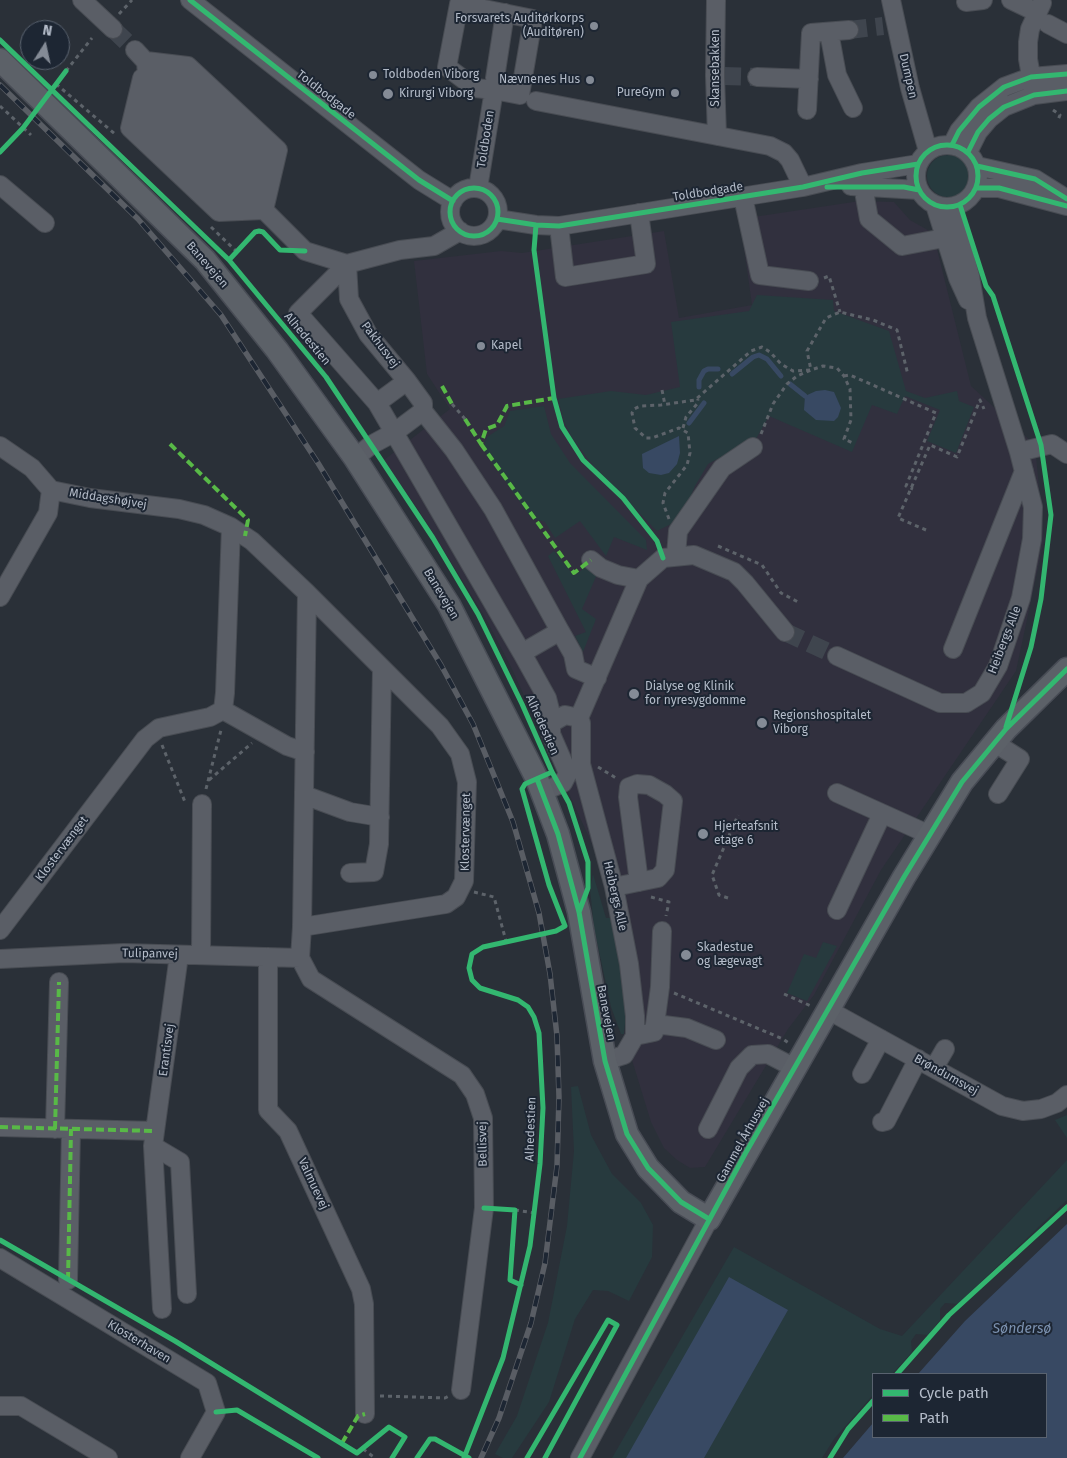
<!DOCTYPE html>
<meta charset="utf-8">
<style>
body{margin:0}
#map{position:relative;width:1067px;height:1458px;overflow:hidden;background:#2a3038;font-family:"Fira Sans",sans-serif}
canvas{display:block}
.legend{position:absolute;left:872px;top:1373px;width:175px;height:65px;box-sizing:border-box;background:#1d2633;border:1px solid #59626f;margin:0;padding:6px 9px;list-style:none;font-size:15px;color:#b4bcc9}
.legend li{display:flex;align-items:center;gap:10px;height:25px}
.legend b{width:25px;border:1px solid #59626f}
.north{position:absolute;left:20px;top:20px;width:50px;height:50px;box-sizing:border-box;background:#1d2633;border:1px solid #59626f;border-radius:50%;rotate:10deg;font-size:14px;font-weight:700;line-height:20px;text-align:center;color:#b4bcc9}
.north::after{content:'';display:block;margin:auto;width:18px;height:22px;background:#848b96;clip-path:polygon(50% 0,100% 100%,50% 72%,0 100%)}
</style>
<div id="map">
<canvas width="1067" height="1458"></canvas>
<ul class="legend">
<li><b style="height:6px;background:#33b770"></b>Cycle path</li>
<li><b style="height:6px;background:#58b947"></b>Path</li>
</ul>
<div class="north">N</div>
</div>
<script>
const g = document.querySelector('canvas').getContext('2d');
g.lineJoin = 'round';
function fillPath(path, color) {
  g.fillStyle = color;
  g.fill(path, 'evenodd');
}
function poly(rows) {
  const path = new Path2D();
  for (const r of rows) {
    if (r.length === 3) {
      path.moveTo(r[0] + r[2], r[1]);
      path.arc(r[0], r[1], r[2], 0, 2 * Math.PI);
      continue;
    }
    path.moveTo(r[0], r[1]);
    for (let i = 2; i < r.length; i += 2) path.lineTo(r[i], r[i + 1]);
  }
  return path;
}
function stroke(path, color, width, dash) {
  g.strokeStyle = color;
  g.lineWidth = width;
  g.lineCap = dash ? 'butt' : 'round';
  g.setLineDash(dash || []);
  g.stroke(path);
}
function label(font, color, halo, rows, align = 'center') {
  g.font = font + ' "Fira Sans",sans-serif';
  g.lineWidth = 4;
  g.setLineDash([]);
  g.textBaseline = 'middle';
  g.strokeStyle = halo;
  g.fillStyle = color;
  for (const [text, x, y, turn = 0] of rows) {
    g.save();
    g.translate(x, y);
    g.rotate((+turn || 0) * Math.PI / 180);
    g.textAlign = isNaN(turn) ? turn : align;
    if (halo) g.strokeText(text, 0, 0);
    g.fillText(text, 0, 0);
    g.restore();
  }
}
const medical = poly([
 [860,201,894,202,910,220,933,233,971,386,1035,445,1044,540,1016,671,881,870,814,995,788,1029,705,1167,690,1168,677,1160,664,1148,651,1122,624,1034,628,992,622,950,598,857,511,667,485,617,421,514,384,460,450,409,427,374,414,261,501,251,522,253,664,231,679,318,752,305,740,219]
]);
const green = poly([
 [948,176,21],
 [757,295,833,300,834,311,889,331,906,391,925,398,957,391,959,401,974,407,956,453,927,441,940,410,905,396,897,414,872,405,852,452,769,416,753,444,730,452,708,464,695,486,681,519,657,531,596,469,572,438,564,421,558,399,611,391,646,395,680,387,671,322,749,311],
 [544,406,551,434,570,463,646,540,647,550,614,537,606,556,580,521,555,538,545,522,531,518,483,449,487,437,504,426,510,411],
 [554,551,574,576,587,566,598,572,582,609,596,619,583,652,575,636,586,632,548,556],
 [593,874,606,918,614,918,628,992,624,1034,621,1034,611,1007,594,928,590,889],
 [823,942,837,946,807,1001,787,993,804,954,816,958],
 [578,1086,591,1135,612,1174,641,1203,653,1225,652,1257,629,1301,608,1291,593,1290,575,1319,549,1402,512,1458,503,1458,495,1454,517,1416,548,1323,567,1226,574,1151,571,1087],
 [1067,1115,1067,1138,1055,1120],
 [1067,1160,1067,1200,958,1304,945,1303,940,1309,940,1320,928,1335,916,1334,911,1341,912,1352,892,1374,873,1374,873,1395,834,1439,822,1458,612,1458,734,1247,880,1329,902,1336]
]);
const water = poly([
 [825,390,834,392,841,408,838,417,834,421,816,420,804,410,805,396,816,391],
 [679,436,680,453,677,464,669,473,661,475,649,473,643,468,642,454],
 [1067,1224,1067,1458,843,1458,873,1423,873,1437,1046,1437,1046,1374,918,1374,965,1321],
 [729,1277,788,1310,704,1458,626,1458]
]);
const stream = poly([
 [732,374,753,357,759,355,767,359,781,376],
 [790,384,805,396],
 [699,387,699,380,704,371,708,369,718,369],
 [689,423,704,403]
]);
const minorTunnel = poly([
 [113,29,135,50],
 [849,30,883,26],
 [723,76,757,77],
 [785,632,837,656]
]);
const path = poly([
 [119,14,132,0],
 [66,71,92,38],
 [56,84,115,134],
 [0,106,31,135],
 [1053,110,1060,115,1058,120],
 [211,227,236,251],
 [824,278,829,276,840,312],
 [844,376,850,375,936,413,906,486,913,489],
 [662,390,665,405],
 [452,404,465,419],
 [683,428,686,417,697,404,698,399],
 [761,434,773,404,787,384,797,376,811,370,807,351,826,318,840,312,873,320,897,330,908,375],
 [669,519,663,503,665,493,687,465,690,453,688,433,679,428,652,438,646,438,635,428,632,413,634,409,640,406,661,405,695,400,751,351,762,347,770,352,781,364,793,371,811,370,823,366,837,368,844,376,850,389,851,420,844,439,853,443],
 [926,530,898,518,930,445,957,457,980,400,984,409],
 [718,546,762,565,781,593,798,602],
 [162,745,185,802],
 [598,767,616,778],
 [209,780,252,743],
 [206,789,221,730],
 [474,892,494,897,506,941],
 [651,897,669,902,666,916],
 [728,898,719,895,712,875,738,815],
 [674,993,783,1039,790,1044],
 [784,994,811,1006],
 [515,1210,535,1213],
 [380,1396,445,1398,449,1396],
 [363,1449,375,1458]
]);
const minor = poly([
 [82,0,113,29],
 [190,0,419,180,453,201],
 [716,0,715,76,717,136],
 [891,0,910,88,928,151],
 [1011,0,1038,13],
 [966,2,983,0],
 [1048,24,1067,34],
 [829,32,837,75,853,108],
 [135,50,169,87,258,171,263,200],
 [146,61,149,107,239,192,264,210,305,251,347,264,400,250,434,246,460,231],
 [146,61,188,66,278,150,264,210],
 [159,67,179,76,268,161,267,177],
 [152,77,159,97,249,181,259,201],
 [757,77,809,79],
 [142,78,130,128,219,212,264,210],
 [495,78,505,13],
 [1033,87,1028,59,1028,42,1030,29,1042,3],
 [141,100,139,118,229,202,249,207],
 [536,101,770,146,784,153,790,160,803,187],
 [807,110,811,33,849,30],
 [947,176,31],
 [952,145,959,131,979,107,1004,87,1031,77,1067,74],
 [968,152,978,132,989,119,1004,107,1034,95,1067,91],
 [977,166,1035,179,1067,199],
 [0,185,45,223],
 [851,186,919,190],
 [863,186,869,219,902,246,944,238],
 [478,188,494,90,520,95,533,19,459,4,447,67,475,88,494,90],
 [976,188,999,188,1067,206],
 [474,212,24],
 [743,197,760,275,809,281],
 [935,205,958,278,968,300],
 [497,219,536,225,559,226,803,187,862,173,918,164],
 [559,226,565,277,646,264,639,213],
 [347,264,349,299,368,334,407,381,377,403,298,313,347,264],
 [377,403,522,653,560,631,493,509,454,450,423,411],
 [0,446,32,468,51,490,90,498,179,509,204,515,231,527,252,541,307,593,302,927,300,958],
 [1019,452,1052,444,1067,454],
 [355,458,371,445,395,432,423,411,423,403,407,381],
 [676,555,678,531,722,468,753,447],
 [591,560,601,568,618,575,639,579],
 [0,597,48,513,51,490],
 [560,631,573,654,576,669,597,678],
 [953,649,1024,471],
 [522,653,547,698,553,722],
 [837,656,940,703,966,703,982,693,998,666,1021,598,1032,539,1033,507,1019,452,977,318,970,276,952,207],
 [223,710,287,746,305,752],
 [579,718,639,579,663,558,694,555,734,572,745,583,785,632],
 [995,743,1020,759,998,794],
 [542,792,563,783,568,773,551,734,551,727,553,722,565,715,579,718,581,723,581,764,614,887,629,964,635,1016,635,1036,624,1055,605,1061],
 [837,793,930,835],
 [304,795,350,812,380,817],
 [350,873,374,872,379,844,382,668],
 [614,887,658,878,665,870,673,801,665,794,649,785,637,784,629,787,628,797,639,882],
 [837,910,882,814],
 [302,927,446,904,456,897,464,881,467,782,460,754,440,726,307,593],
 [0,930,145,739,159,728,210,717,223,710,225,693,231,527],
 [201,955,202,804],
 [268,957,268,1110,288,1131,361,1289,364,1304,365,1414],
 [300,958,311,979,462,1075,475,1094,483,1118,484,1208,461,1390],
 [0,959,124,953,300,958],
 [830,1011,1002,1106,1023,1111,1041,1109,1057,1103,1067,1095],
 [656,1024,687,1028,716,1040],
 [635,1036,654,1032,660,987,662,931],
 [934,1068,945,1049],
 [862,1074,881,1039],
 [882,1122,886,1121,918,1059],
 [0,1127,155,1131],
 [55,1129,59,982],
 [708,1129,739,1068,752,1055,768,1054,795,1068],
 [153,1146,180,1162,187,1294],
 [0,1258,207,1383,216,1412,190,1458],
 [68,1280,71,1129],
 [162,1309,153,1146,179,955],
 [0,1406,21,1406,108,1458],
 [580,1458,709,1219]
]);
const major = poly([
 [0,60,205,260,277,350,355,458,449,605,537,779,558,834,579,912,605,1061,627,1134,648,1168,681,1202,709,1219,904,877,962,782,1006,729,1067,669]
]);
const rail = poly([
 [0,85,138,219,221,315,318,463,441,665,473,724,513,822,539,913,550,974,557,1036,559,1097,557,1166,545,1263,531,1323,499,1418,481,1458]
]);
const quiet = poly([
 [442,386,452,404],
 [465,419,481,444,486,429,497,425,507,406,554,398],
 [170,444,248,520,245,536],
 [481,444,574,573,591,560],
 [0,1127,155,1131],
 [55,1129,59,982],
 [68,1280,71,1129],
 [342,1443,358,1416,365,1414]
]);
const cycleway = poly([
 [190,0,419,180,453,201],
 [0,40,229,260,326,377,433,538,478,614,522,704,552,772,525,784,522,789,549,885,565,926,556,931,483,947,472,954,469,968,472,980,480,988,518,1000,528,1007,534,1017,539,1033,543,1108,540,1164,530,1246,503,1358,464,1458],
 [947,176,31],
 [952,145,959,131,979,107,1004,87,1031,77,1067,74],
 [0,152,23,128,66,71],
 [968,152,978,132,989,119,1004,107,1034,95,1067,91],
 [977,166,1035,179,1067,199],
 [827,187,904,187,919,190],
 [976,188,999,188,1067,206],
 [474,212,24],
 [960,205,986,286,993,296,1041,445,1051,515,1041,599,1031,647,1006,727],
 [497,219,536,225,559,226,803,187,862,173,918,164],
 [536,225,534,250,554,398,562,427,583,460,623,498,657,541,663,558],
 [229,260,255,232,259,231,263,232,280,250,305,251],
 [552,772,569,803,588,862,588,888,579,912],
 [537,779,558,834,579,912,605,1061,627,1134,648,1168,681,1202,709,1219],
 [484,1208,515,1210,510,1280,521,1285],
 [0,1240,175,1341,357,1453,389,1427,405,1437,392,1458],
 [897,1374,949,1315,1067,1207],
 [216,1412,237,1410,318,1458],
 [417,1458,430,1439,435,1439,469,1458],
 [527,1458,608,1320,617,1325,545,1458],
 [580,1458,745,1154,904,877,962,782,1006,729,1067,669],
 [830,1458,848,1429,873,1401]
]);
const markers = [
 [594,26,5,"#848b96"],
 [373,75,5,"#848b96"],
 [590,80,5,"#848b96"],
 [675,93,5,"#848b96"],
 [388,94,6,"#848b96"],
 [481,346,5,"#848b96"],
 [634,694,6,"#848b96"],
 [762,723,6,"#848b96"],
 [703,834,6,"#848b96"],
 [686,955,6,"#848b96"]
];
const poiNames = [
 ["Forsvarets Auditørkorps",584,19,"right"],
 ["(Auditøren)",584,33,"right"],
 ["Toldboden Viborg",383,75],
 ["Nævnenes Hus",580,80,"right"],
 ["PureGym",665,93,"right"],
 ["Kirurgi Viborg",399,94],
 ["Kapel",491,346],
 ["Dialyse og Klinik",645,687],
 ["for nyresygdomme",645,701],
 ["Regionshospitalet",773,716],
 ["Viborg",773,730],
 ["Hjerteafsnit",714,827],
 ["etage 6",714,841],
 ["Skadestue",697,948],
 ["og lægevagt",697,962]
];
const streetNames = [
 ["Skansebakken",716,68,-90],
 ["Dumpen",908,76,77],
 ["Toldbodgade",326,95,38],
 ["Toldboden",486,139,-81],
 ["Toldbodgade",708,192,-9],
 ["Banevejen",207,265,49],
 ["Alhedestien",307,339,50],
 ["Pakhusvej",380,345,53],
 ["Middagshøjvej",108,499,9],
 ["Banevejen",441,594,59],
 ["Heibergs Alle",1005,640,-69],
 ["Alhedestien",542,725,66],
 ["Klostervænget",466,832,-89],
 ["Klostervænget",62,849,-53],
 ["Heibergs Alle",615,896,77],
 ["Tulipanvej",150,954,1],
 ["Banevejen",606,1013,79],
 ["Erantisvej",167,1050,-82],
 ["Brøndumsvej",946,1075,29],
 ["Alhedestien",531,1129,-88],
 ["Gammel Århusvej",743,1140,-61],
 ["Bellisvej",483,1144,-91],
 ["Valmuevej",313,1184,65],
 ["Klosterhaven",139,1342,31]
];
const waterNames = [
 ["Søndersø",1022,1329]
];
fillPath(medical, '#31303e');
fillPath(green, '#273a3e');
fillPath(water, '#384963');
stroke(stream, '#384963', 5);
stroke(minorTunnel, '#3f454e', 18, [18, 9]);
stroke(minor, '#484c53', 20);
stroke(major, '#484c55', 25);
stroke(path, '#5d636a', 3, [4, 4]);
stroke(minor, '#5a5e66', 18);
stroke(major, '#5c6168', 22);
stroke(rail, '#595d64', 5.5);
stroke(rail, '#1d2633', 4, [11]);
stroke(quiet, '#58b947', 4, [8, 4]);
stroke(cycleway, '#33b770', 5);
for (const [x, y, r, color] of markers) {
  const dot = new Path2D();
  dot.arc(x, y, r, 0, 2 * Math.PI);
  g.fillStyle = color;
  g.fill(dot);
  stroke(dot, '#1d2633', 2);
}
label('12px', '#b4bcc9', '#1d2633', poiNames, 'left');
label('12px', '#b4bcc9', '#1d2633', streetNames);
label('italic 14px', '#7c92b1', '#1d2633', waterNames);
</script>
